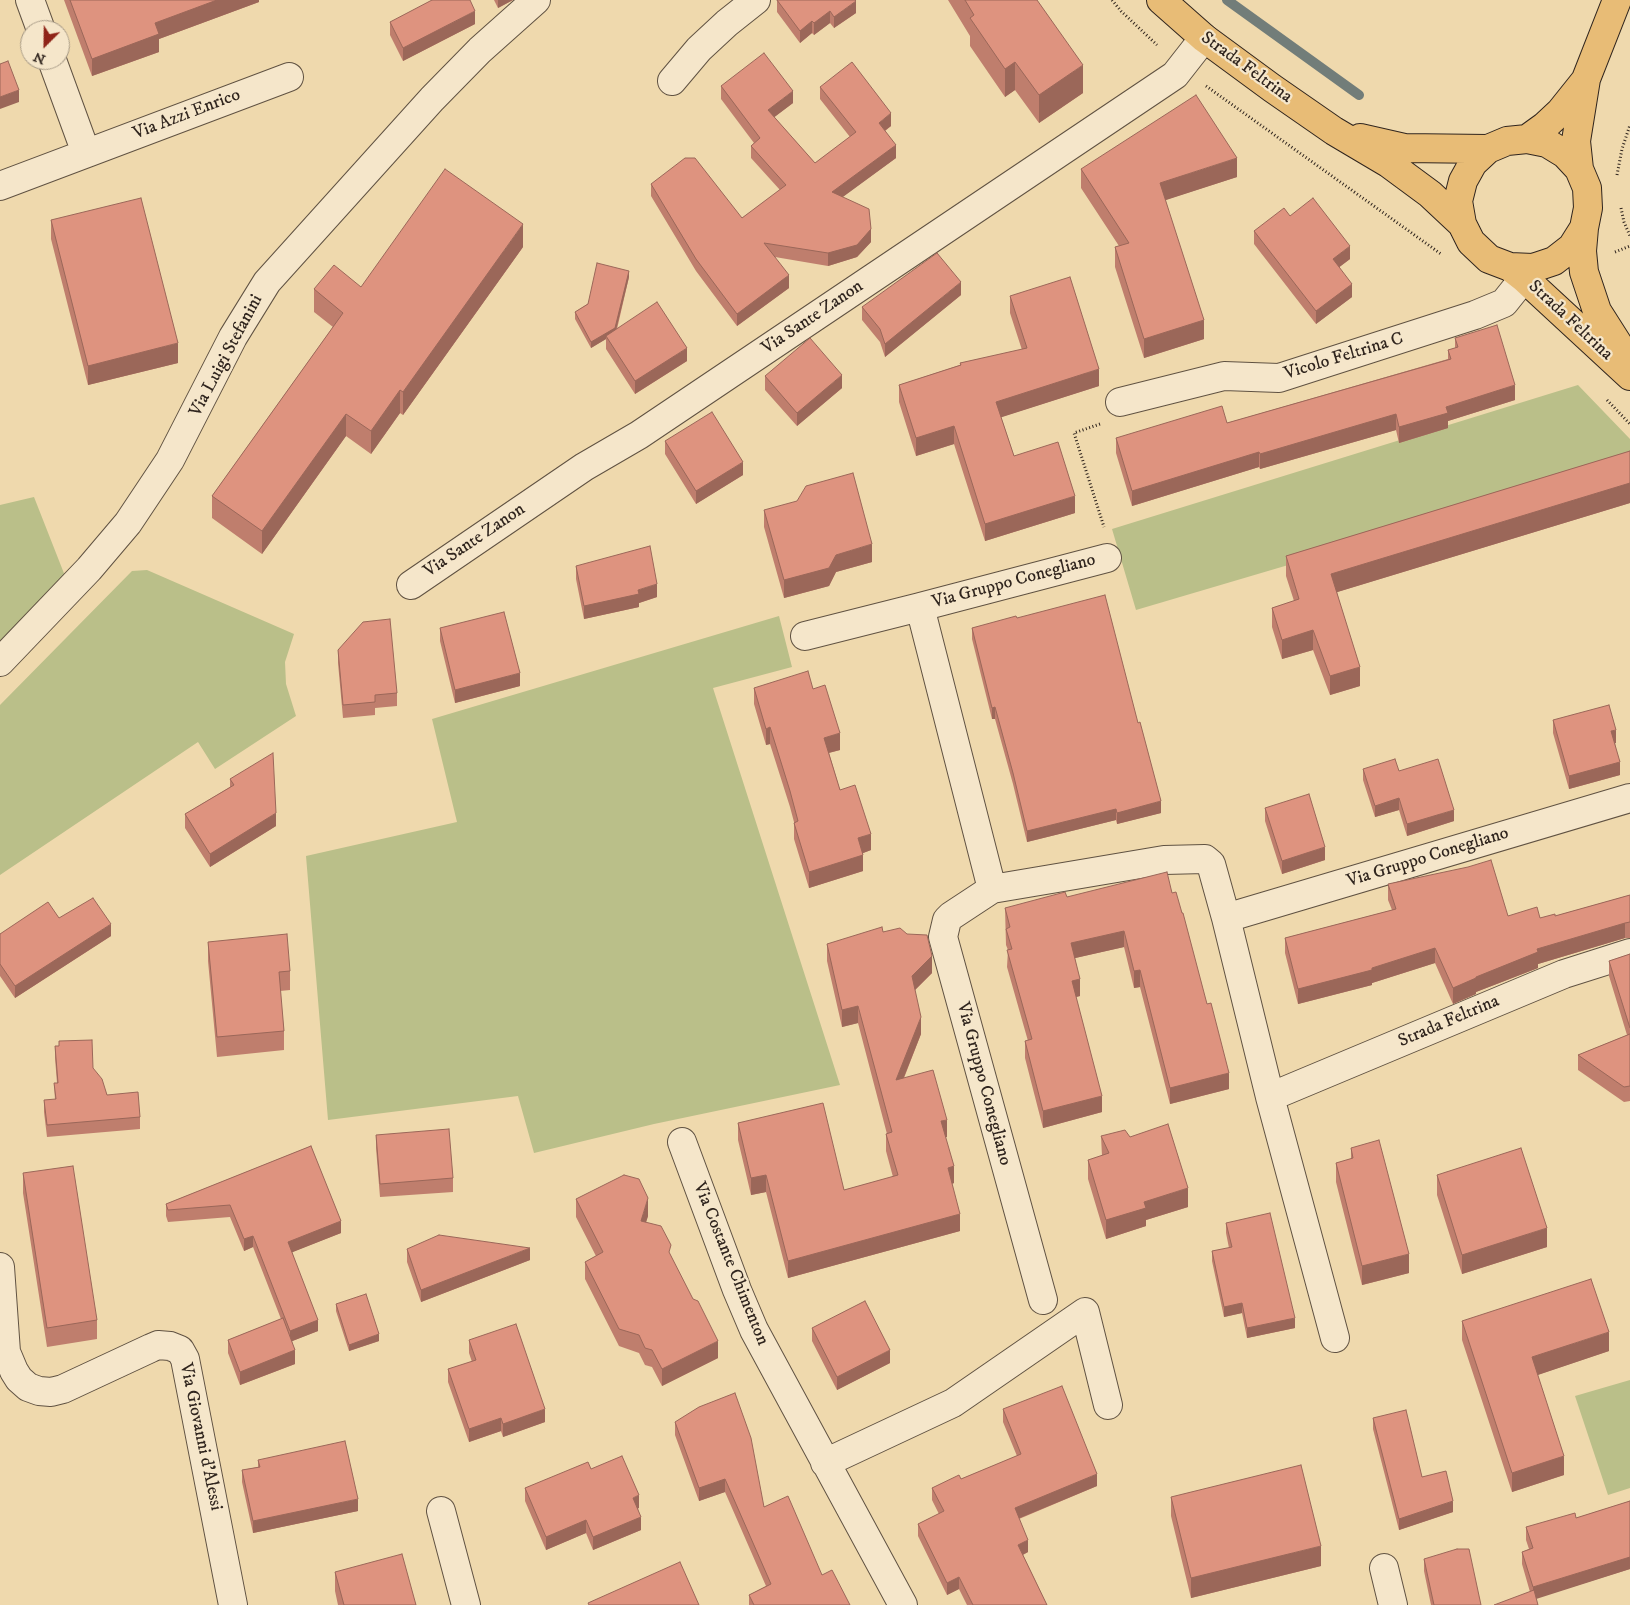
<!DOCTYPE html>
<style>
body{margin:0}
#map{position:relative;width:1630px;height:1605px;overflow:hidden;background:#efd9ad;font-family:"IM FELL DW Pica",serif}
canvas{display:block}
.north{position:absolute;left:20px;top:20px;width:50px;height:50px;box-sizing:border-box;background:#f5e6ca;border:1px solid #a69985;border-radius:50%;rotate:203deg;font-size:14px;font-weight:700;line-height:20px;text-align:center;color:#30251e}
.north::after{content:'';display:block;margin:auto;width:18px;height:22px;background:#8f2418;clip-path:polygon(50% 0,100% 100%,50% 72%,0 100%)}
</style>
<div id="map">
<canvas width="1630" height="1605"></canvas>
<div class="north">N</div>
</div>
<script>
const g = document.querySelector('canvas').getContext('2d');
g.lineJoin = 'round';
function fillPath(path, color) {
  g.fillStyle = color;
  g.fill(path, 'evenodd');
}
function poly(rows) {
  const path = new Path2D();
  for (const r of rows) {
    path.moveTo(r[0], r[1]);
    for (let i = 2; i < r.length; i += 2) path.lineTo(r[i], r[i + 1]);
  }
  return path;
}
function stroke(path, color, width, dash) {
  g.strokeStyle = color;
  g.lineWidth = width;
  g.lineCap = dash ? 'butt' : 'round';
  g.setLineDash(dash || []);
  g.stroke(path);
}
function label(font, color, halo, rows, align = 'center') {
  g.font = font + ' "IM FELL DW Pica",serif';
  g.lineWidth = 4.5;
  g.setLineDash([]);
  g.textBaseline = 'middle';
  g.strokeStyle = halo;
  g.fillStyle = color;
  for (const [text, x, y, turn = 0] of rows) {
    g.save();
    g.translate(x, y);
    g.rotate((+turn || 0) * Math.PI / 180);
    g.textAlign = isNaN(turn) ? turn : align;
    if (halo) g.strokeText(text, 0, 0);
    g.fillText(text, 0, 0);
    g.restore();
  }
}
const green = poly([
 [1578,385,1630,439,1630,464,1136,610,1112,529],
 [34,497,67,581,0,650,0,505],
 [147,570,294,634,285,662,286,684,296,716,215,769,198,742,0,875,0,705,132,571],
 [779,616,792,667,713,688,840,1085,654,1124,534,1153,518,1096,328,1120,306,856,457,822,432,719],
 [1630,1380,1630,1488,1608,1495,1575,1396]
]);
const stream = poly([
 [1227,0,1359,95]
]);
const path = poly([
 [1112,0,1121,11,1157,45],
 [1206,86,1441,254],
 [1617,175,1622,149,1630,125],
 [1621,208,1624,222,1630,236],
 [1615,252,1630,246],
 [1607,400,1630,424],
 [1100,424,1074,433,1104,527]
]);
const minor = poly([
 [30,0,41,30],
 [52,60,86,153],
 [672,81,699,49,727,23,756,0],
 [0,186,289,77],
 [1120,402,1224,376,1279,378,1475,315,1504,303,1524,278],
 [411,585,584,467,639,435,1175,75,1204,38],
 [805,636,920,607],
 [0,662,89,569,128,523,170,460,233,337,267,282,432,99,480,50,536,0],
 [992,889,920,607,1107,558],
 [1226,918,1270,1097,1335,1338],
 [1270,1097,1564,974,1630,953],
 [682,1142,737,1290,754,1330,903,1605],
 [0,1267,6,1352,14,1371,19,1379,28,1387,39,1391,51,1392,63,1389,151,1348,158,1345,170,1346,180,1350,185,1359,233,1605],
 [1043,1300,943,937,947,920,951,916,992,889,1164,860,1205,859,1211,864,1226,918,1630,798],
 [825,1463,953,1403,1085,1312,1108,1405],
 [441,1511,466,1605],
 [1384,1568,1393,1605]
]);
const major = poly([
 [1161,0,1204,38,1272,88,1334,131,1388,163,1430,194,1462,224],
 [1360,138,1404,148,1488,149],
 [1527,139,1545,126,1560,112,1584,82],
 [1579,169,1576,141,1586,79,1617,0],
 [1510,267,1533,268,1554,261,1572,247,1584,228],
 [1630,363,1597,311,1584,272,1582,251,1584,228,1588,208,1587,188,1579,169,1565,154,1547,143,1527,139,1507,141,1488,149,1473,163,1463,181,1458,201,1462,224,1471,242,1489,259,1510,267,1524,278,1630,376]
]);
const wall = poly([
 [64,0,259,0,259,2,159,39,159,52,92,76],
 [494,0,513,0,498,8],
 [777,0,856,13,834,28,830,23,814,35,812,33,800,43,777,12],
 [948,0,1037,0,1083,93,1039,123,1015,90,1005,97,970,46,970,36],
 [390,22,475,24,403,61,390,35],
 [721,86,793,103,774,117,815,163,850,137,820,99,820,87,891,126,885,131,896,158,842,197,871,242,857,257,828,266,775,257,789,288,737,326,696,271,651,196,651,184,742,218,780,190,751,158,751,146,754,143,721,99],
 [1081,169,1237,177,1165,200,1204,339,1144,358,1115,267,1115,247,1119,246,1081,188],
 [1290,216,1350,259,1339,267,1352,297,1316,324,1254,244,1254,231],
 [51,220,178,363,88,385,51,239],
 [523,247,403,415,400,413,371,454,346,436,262,554,212,518,212,496,333,327,314,312,314,289,361,287],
 [629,277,617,329,687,361,635,394,606,349,606,339,591,348,575,319,575,312],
 [961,295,885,357,880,342,862,320,862,307],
 [1010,296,1099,386,1001,417,1014,456,1075,513,985,541,954,444,916,456,899,402,899,385,960,365,960,363,1022,350,1010,313],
 [1455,338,1515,400,1448,421,1448,428,1399,443,1396,430,1260,469,1259,467,1132,506,1116,453,1116,438,1227,423,1448,359,1448,350,1455,348],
 [765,376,842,388,797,426,765,390],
 [665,441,743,475,696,504,665,454],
 [1630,451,1630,503,1337,592,1360,686,1330,695,1313,650,1282,659,1272,627,1272,608,1294,601,1286,576,1286,556],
 [764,510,872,562,836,572,829,586,784,598,764,527],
 [576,566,657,597,639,603,639,607,584,619,576,579],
 [1017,618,1161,813,1117,824,1116,820,1027,842,1013,784,995,719,992,719,972,639,972,628],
 [440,628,520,686,455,703,440,641],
 [338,650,397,693,397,706,375,708,375,715,343,718,338,663],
 [754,688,813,689,840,750,829,753,840,790,871,850,863,853,863,871,809,888,794,839,794,822,790,807,770,744,766,745,754,704],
 [1553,720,1616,743,1615,743,1620,775,1569,789,1553,733],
 [1363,769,1454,821,1407,836,1399,810,1375,817,1363,780],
 [230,779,276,826,210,867,185,828,185,814,230,787],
 [1265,808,1325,860,1282,874,1265,821],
 [1388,884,1508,916,1540,918,1555,916,1630,895,1630,938,1625,938,1538,964,1538,968,1476,992,1476,994,1453,1004,1435,963,1372,983,1372,985,1298,1004,1285,953,1285,938,1392,910,1388,900],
 [1172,893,1182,913,1229,1089,1170,1104,1140,987,1134,988,1124,947,1075,958,1080,996,1076,997,1102,1112,1043,1128,1025,1058,1025,1041,1028,1041,1007,967,1008,950,1006,945,1005,908,1067,897],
 [59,918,111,936,15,998,0,976,0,934],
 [883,932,932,973,915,990,921,1034,904,1078,947,1137,945,1137,954,1183,952,1184,960,1231,788,1278,766,1192,751,1195,738,1140,738,1123,844,1190,893,1177,886,1151,886,1134,887,1134,858,1023,842,1027,827,961,827,944],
 [208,942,290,971,290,990,280,991,284,1031,284,1050,217,1057,208,961],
 [1630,954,1630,1101,1624,1102,1578,1070,1578,1055,1627,1035,1609,976,1609,961],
 [55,1046,93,1068,107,1095,140,1117,140,1129,47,1137,44,1112,44,1100,55,1100,54,1083,57,1083,55,1058],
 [376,1135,453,1178,453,1192,380,1197,376,1148],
 [1101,1136,1188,1207,1146,1220,1146,1226,1106,1239,1088,1179,1088,1160,1102,1156],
 [311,1146,341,1233,292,1252,318,1331,292,1341,295,1364,240,1385,228,1353,228,1340,281,1319,253,1247,244,1251,230,1217,168,1222,166,1216,166,1204],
 [1351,1148,1409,1273,1362,1285,1336,1182,1336,1163,1351,1159],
 [23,1173,97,1320,97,1339,47,1347,23,1193],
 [1437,1175,1547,1247,1462,1274,1437,1195],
 [576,1199,648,1216,646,1222,671,1256,718,1358,662,1386,652,1367,645,1365,639,1353,619,1346,585,1279,585,1262,596,1256,576,1217],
 [1226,1223,1295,1328,1247,1338,1242,1313,1224,1317,1212,1261,1212,1251,1229,1248,1226,1233],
 [407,1249,530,1260,421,1302,407,1262],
 [336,1304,379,1341,349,1351,336,1311],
 [1462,1321,1609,1351,1537,1375,1564,1475,1512,1492,1462,1340],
 [812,1328,890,1363,837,1390,812,1341],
 [469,1340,545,1422,503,1437,501,1431,469,1442,448,1382,448,1369,472,1362,469,1353],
 [1003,1409,1097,1486,1019,1519,1028,1552,1023,1555,1047,1605,967,1605,959,1589,947,1595,918,1536,918,1524,939,1514,932,1500,932,1488,961,1479,1017,1456,1003,1422],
 [1373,1418,1422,1477,1453,1512,1399,1530,1373,1429],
 [675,1422,764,1507,822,1575,850,1605,749,1605,749,1595,766,1586,725,1492,699,1501,675,1435],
 [258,1460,358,1511,253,1533,242,1482,242,1470,258,1467],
 [591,1469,639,1508,638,1508,641,1530,593,1550,586,1533,546,1550,525,1501,525,1488],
 [1171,1497,1321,1566,1191,1598,1171,1516],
 [1630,1501,1630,1569,1536,1598,1530,1592,1522,1564,1522,1552,1529,1549,1526,1540,1526,1527,1576,1518],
 [1424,1559,1481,1605,1431,1605,1424,1571],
 [335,1572,416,1605,338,1605,335,1591]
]);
const shadedWall = poly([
 [217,0,259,0,259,2,159,39,159,52,92,76,92,59,155,23],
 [498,0,513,0,498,8],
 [856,1,856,13,834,28,834,17],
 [475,11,475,24,403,61,403,48],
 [830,11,830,23,814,35,814,23],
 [812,21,812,33,800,43,800,31],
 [1015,62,1015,90,1005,97,1005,69],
 [1083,65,1083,93,1039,123,1039,95],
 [19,90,19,102,0,109,0,97],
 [793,91,793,103,768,122,768,110],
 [891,113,891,126,879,135,879,123],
 [896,145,896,158,832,205,832,192],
 [1237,158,1237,177,1160,202,1160,183],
 [523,224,523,247,403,415,403,392],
 [871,229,871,242,857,257,828,266,828,253],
 [1350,246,1350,259,1333,272,1333,259],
 [629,271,629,277,615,334,606,336,606,339,591,348,591,342],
 [789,275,789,288,737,326,737,314],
 [961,282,961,295,885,357,885,344],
 [1352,284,1352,297,1316,324,1316,311],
 [1204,320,1204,339,1144,358,1144,339],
 [178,343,178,363,88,385,88,366],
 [687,348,687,361,635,394,635,381],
 [1099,369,1099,386,996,419,996,402],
 [842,375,842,388,797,426,797,413],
 [1515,385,1515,400,1448,421,1448,428,1399,443,1399,427,1446,407],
 [400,390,400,413,371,454,371,431],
 [346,414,346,436,262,554,262,531],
 [1396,414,1396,430,1260,469,1260,454],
 [954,426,954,444,916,456,916,438],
 [1259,452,1259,467,1132,506,1132,491],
 [743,462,743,475,696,504,696,491],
 [1630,483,1630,503,1331,594,1331,574],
 [1075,496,1075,513,985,541,985,524],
 [872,544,872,562,836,572,829,586,784,598,784,580,836,555],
 [657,584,657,597,639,603,639,607,584,619,584,606,638,590],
 [1313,630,1313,650,1282,659,1282,640],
 [1360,667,1360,686,1330,695,1330,676],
 [520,673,520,686,455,703,455,690],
 [995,707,995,719,992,719,992,708],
 [770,727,770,744,766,745,766,729],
 [1616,730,1616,743,1611,744,1611,731],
 [840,733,840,750,824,754,824,738],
 [1620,762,1620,775,1569,789,1569,776],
 [1399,798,1399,810,1375,817,1375,806],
 [1161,801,1161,813,1117,824,1117,813],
 [1116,809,1116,820,1027,842,1027,831],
 [1454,810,1454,821,1407,836,1407,824],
 [276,813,276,826,210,867,210,854],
 [871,834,871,850,858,855,858,838],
 [1325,847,1325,860,1282,874,1282,861],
 [863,855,863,871,809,888,809,872],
 [1625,923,1625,938,1538,964,1538,968,1476,992,1476,994,1453,1004,1453,988,1476,977,1537,949],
 [111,924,111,936,15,998,15,986],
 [1124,931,1124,947,1071,959,1071,943],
 [1435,948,1435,963,1372,983,1372,985,1298,1004,1298,989,1372,968],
 [932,956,932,973,912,993,912,976],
 [1140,970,1140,987,1134,988,1134,971],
 [1080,979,1080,996,1072,998,1072,981],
 [858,1006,858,1023,842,1027,842,1010],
 [921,1017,921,1034,896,1097,896,1080],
 [1229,1073,1229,1089,1170,1104,1170,1088],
 [1102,1096,1102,1112,1043,1128,1043,1111],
 [947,1120,947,1137,941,1138,941,1121],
 [954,1166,954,1183,948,1185,948,1168],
 [766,1175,766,1192,751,1195,751,1178],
 [1188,1188,1188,1207,1146,1220,1146,1226,1106,1239,1106,1220,1144,1202],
 [648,1198,648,1216,641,1238,641,1221],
 [960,1214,960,1231,788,1278,788,1261],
 [341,1221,341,1233,288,1254,288,1242],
 [1547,1228,1547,1247,1462,1274,1462,1255],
 [253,1236,253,1247,244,1251,244,1239],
 [530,1248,530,1260,421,1302,421,1290],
 [1409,1254,1409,1273,1362,1285,1362,1266],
 [1242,1303,1242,1313,1224,1317,1224,1307],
 [1295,1318,1295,1328,1247,1338,1247,1328],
 [318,1320,318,1331,290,1342,290,1331],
 [1609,1332,1609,1351,1532,1377,1532,1357],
 [379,1334,379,1341,349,1351,349,1345],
 [718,1341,718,1358,662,1386,662,1369],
 [295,1350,295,1364,240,1385,240,1372],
 [890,1350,890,1363,837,1390,837,1377],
 [545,1409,545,1422,503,1437,503,1424],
 [501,1418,501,1431,469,1442,469,1429],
 [1564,1456,1564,1475,1512,1492,1512,1473],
 [1097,1474,1097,1486,1015,1520,1015,1508],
 [725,1479,725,1492,699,1501,699,1488],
 [639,1495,639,1508,633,1511,633,1498],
 [358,1499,358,1511,253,1533,253,1521],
 [1453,1501,1453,1512,1399,1530,1399,1519],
 [641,1517,641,1530,593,1550,593,1537],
 [586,1520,586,1533,546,1550,546,1537],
 [1028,1540,1028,1552,1018,1557,1018,1545],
 [1321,1546,1321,1566,1191,1598,1191,1578],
 [1630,1557,1630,1569,1533,1600,1533,1587],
 [959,1577,959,1589,947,1595,947,1583]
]);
const building = poly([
 [70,0,217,0,155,23,159,34,92,59,70,0],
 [432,0,470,0,475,11,403,48,390,22,432,0],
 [777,0,855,0,856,1,834,17,830,11,814,23,812,21,800,31,777,0],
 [965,0,1037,0,1083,65,1039,95,1015,62,1005,69,970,18,974,15,965,0],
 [764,53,793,91,768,110,815,163,856,132,820,87,852,62,891,113,879,123,896,145,832,192,869,209,871,229,857,245,828,253,764,243,789,275,737,314,696,259,651,184,685,158,695,158,742,218,786,185,751,146,760,138,721,86,764,53],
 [8,61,19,90,0,97,0,64,8,61],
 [1196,95,1237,158,1160,183,1204,320,1144,339,1115,247,1129,243,1081,169,1196,95],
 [445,169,523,224,403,392,400,390,371,431,346,414,262,531,212,496,343,313,314,289,334,265,361,287,445,169],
 [141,198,178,343,88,366,51,220,141,198],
 [1313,198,1350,246,1333,259,1352,284,1316,311,1254,231,1284,208,1290,216,1313,198],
 [937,253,961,282,885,344,880,329,862,307,937,253],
 [597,263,629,271,615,328,591,342,575,312,588,304,597,263],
 [1070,277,1099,369,996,402,1014,456,1058,442,1075,496,985,524,954,426,916,438,899,385,961,365,960,363,1027,348,1010,296,1070,277],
 [657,302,687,348,635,381,606,336,657,302],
 [1497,325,1515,385,1446,407,1448,413,1399,427,1396,414,1260,454,1259,452,1132,491,1116,438,1222,406,1227,423,1451,359,1448,350,1458,347,1455,338,1497,325],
 [810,338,842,375,797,413,765,376,810,338],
 [712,412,743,462,696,491,665,441,712,412],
 [1630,451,1630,483,1331,574,1360,667,1330,676,1313,630,1282,640,1272,608,1299,599,1286,556,1630,451],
 [853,473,872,544,836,555,829,568,784,580,764,510,797,501,806,486,853,473],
 [650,546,657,584,638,590,639,594,584,606,576,566,650,546],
 [1105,595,1138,723,1140,722,1161,801,1117,813,1116,809,1027,831,1013,773,995,707,992,708,972,628,1016,616,1017,618,1105,595],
 [504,612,520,673,455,690,440,628,504,612],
 [390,619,397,693,375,695,375,702,343,705,338,650,363,622,390,619],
 [808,671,813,689,825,685,840,733,824,738,840,790,855,785,871,834,858,838,863,855,809,872,794,823,798,821,790,791,770,727,766,729,754,688,808,671],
 [1609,705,1616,730,1611,731,1620,762,1569,776,1553,720,1609,705],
 [273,753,276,813,210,854,185,814,234,785,230,779,273,753],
 [1395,759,1399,771,1438,759,1454,810,1407,824,1399,798,1375,806,1363,769,1395,759],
 [1309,794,1325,847,1282,861,1265,808,1309,794],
 [1491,860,1508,916,1537,907,1540,918,1555,914,1555,916,1630,895,1630,922,1625,923,1537,949,1538,952,1476,977,1476,978,1453,988,1435,948,1372,968,1372,970,1298,989,1285,938,1396,909,1388,884,1468,867,1491,860],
 [1167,872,1172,893,1176,892,1182,913,1183,913,1207,1004,1211,1003,1229,1073,1170,1088,1140,970,1134,971,1124,931,1071,943,1080,979,1072,981,1102,1096,1043,1111,1025,1041,1032,1039,1007,950,1012,949,1006,929,1010,927,1005,908,1065,892,1067,897,1167,872],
 [93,898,111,924,15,986,0,964,0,934,48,902,59,918,93,898],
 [882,927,883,932,900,928,907,934,927,935,932,956,912,976,921,1017,896,1080,933,1070,947,1120,941,1121,954,1166,948,1168,960,1214,788,1261,766,1175,751,1178,738,1123,823,1103,844,1190,898,1175,886,1134,892,1132,858,1006,842,1010,827,944,882,927],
 [287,934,290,971,279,972,284,1031,217,1037,208,942,287,934],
 [1630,954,1630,1028,1609,961,1630,954],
 [1630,1034,1630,1086,1624,1087,1578,1055,1630,1034],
 [92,1040,93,1068,102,1079,107,1095,138,1092,140,1117,47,1125,44,1100,56,1099,54,1083,58,1083,55,1046,59,1046,59,1041,92,1040],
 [1168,1124,1188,1188,1144,1202,1146,1208,1106,1220,1088,1160,1109,1153,1101,1136,1125,1130,1130,1137,1168,1124],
 [449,1129,453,1178,380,1184,376,1135,449,1129],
 [1379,1140,1409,1254,1362,1266,1336,1163,1353,1158,1351,1148,1379,1140],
 [311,1146,341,1221,288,1242,318,1320,290,1331,253,1236,244,1239,230,1205,168,1210,166,1204,311,1146],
 [1521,1148,1547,1228,1462,1255,1437,1175,1521,1148],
 [73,1166,97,1320,47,1328,23,1173,73,1166],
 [624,1175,639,1179,648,1198,641,1221,661,1226,671,1245,669,1252,693,1299,698,1301,718,1341,662,1369,652,1350,645,1348,639,1335,619,1329,585,1262,603,1252,576,1199,624,1175],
 [1270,1213,1295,1318,1247,1328,1242,1303,1224,1307,1212,1251,1232,1247,1226,1223,1270,1213],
 [439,1235,530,1248,421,1290,407,1249,439,1235],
 [1591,1279,1609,1332,1532,1357,1564,1456,1512,1473,1462,1321,1591,1279],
 [366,1294,379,1334,349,1345,336,1304,366,1294],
 [865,1301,890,1350,837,1377,812,1328,865,1301],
 [283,1318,295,1350,240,1372,228,1340,283,1318],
 [516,1324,545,1409,503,1424,501,1418,469,1429,448,1369,476,1360,469,1340,516,1324],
 [1062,1386,1097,1474,1015,1508,1028,1540,1018,1545,1047,1605,973,1605,959,1577,947,1583,918,1524,944,1511,932,1488,959,1475,961,1479,1021,1454,1003,1409,1062,1386],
 [735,1393,751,1438,764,1507,788,1496,822,1575,832,1570,850,1605,754,1605,749,1595,771,1584,725,1479,699,1488,675,1422,699,1407,735,1393],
 [1406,1410,1422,1477,1446,1471,1453,1501,1399,1519,1373,1418,1406,1410],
 [345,1441,358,1499,253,1521,242,1470,260,1467,258,1460,345,1441],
 [622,1456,639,1495,633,1498,641,1517,593,1537,586,1520,546,1537,525,1488,588,1462,591,1469,622,1456],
 [1301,1465,1321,1546,1191,1578,1171,1497,1301,1465],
 [1630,1501,1630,1557,1533,1587,1522,1552,1533,1548,1526,1527,1575,1513,1576,1518,1630,1501],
 [1457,1549,1469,1549,1481,1605,1434,1605,1424,1559,1457,1549],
 [402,1554,416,1605,344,1605,335,1572,402,1554],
 [680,1562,699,1605,589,1605,588,1603,680,1562],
 [1534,1590,1538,1605,1494,1605,1534,1590]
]);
const streetNames = [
 ["Strada Feltrina",1246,68,36],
 ["Via Azzi Enrico",187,115,-21],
 ["Via Sante Zanon",813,318,-34],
 ["Strada Feltrina",1570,321,43],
 ["Via Luigi Stefanini",227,356,-62],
 ["Vicolo Feltrina C",1344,357,-17],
 ["Via Sante Zanon",475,541,-34],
 ["Via Gruppo Conegliano",1014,582,-15],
 ["Via Gruppo Conegliano",1428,858,-17],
 ["Strada Feltrina",1449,1022,-23],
 ["Via Gruppo Conegliano",983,1084,75],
 ["Via Costante Chimenton",730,1264,68],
 ["Via Giovanni d'Alessi",200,1437,78]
];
fillPath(green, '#babf89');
stroke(stream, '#727d79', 10);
stroke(minor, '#605242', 30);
stroke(major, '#30251e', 30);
stroke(path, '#30251e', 3, [1, 2.5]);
stroke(minor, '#f5e6ca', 28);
stroke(major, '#e8bc76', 28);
fillPath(wall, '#bf7e6d');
fillPath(shadedWall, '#9b6759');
fillPath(building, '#de937f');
stroke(building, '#9b6759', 1);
label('18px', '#30251e', '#f5e6ca', streetNames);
</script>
